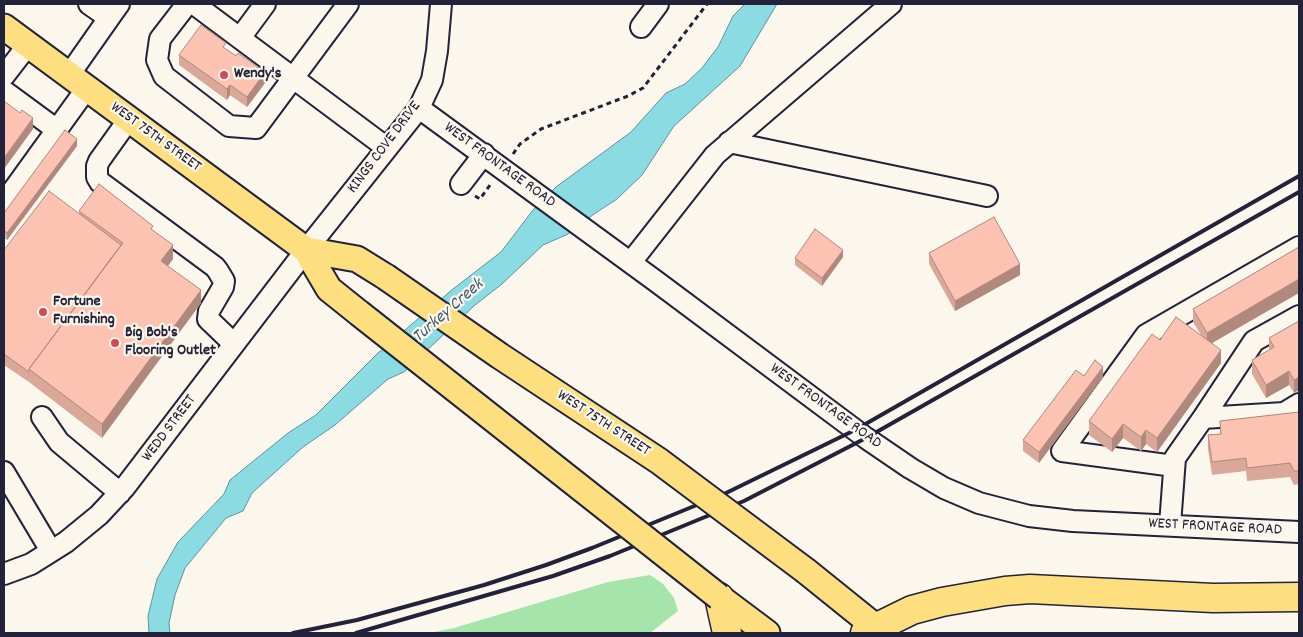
<!DOCTYPE html>
<style>
body{margin:0}
#map{position:relative;width:1303px;height:637px;overflow:hidden;background:#fbf7ec;font-family:Dekko,sans-serif}
canvas{display:block}
.frame{position:absolute;inset:0;border:5px solid #22223b;pointer-events:none}
</style>
<div id="map">
<canvas width="1303" height="637"></canvas>
<div class="frame"></div>
</div>
<script>
const g = document.querySelector('canvas').getContext('2d');
g.lineJoin = 'round';
function fillPath(path, color) {
  g.fillStyle = color;
  g.fill(path, 'evenodd');
}
function poly(rows) {
  const path = new Path2D();
  for (const r of rows) {
    path.moveTo(r[0], r[1]);
    for (let i = 2; i < r.length; i += 2) path.lineTo(r[i], r[i + 1]);
  }
  return path;
}
function stroke(path, color, width, dash) {
  g.strokeStyle = color;
  g.lineWidth = width;
  g.lineCap = dash ? 'butt' : 'round';
  g.setLineDash(dash || []);
  g.stroke(path);
}
function label(font, color, halo, rows, align = 'center') {
  g.font = font + ' Dekko,sans-serif';
  g.lineWidth = 4.5;
  g.setLineDash([]);
  g.textBaseline = 'middle';
  g.strokeStyle = halo;
  g.fillStyle = color;
  for (const [text, x, y, turn = 0] of rows) {
    g.save();
    g.translate(x, y);
    g.rotate((+turn || 0) * Math.PI / 180);
    g.textAlign = isNaN(turn) ? turn : align;
    if (halo) g.strokeText(text, 0, 0);
    g.fillText(text, 0, 0);
    g.restore();
  }
}
const green = poly([
 [650,575,663,584,674,598,678,611,650,633,430,633,454,628,608,582]
]);
const water = poly([
 [745,4,777,4,740,66,674,126,642,175,617,199,594,214,568,234,543,245,502,284,475,305,404,372,388,379,335,425,303,447,252,493,243,511,226,518,185,568,175,595,169,623,170,633,149,633,148,616,157,579,178,542,224,494,230,480,288,433,316,415,378,353,453,289,501,252,533,210,556,187,631,132,666,93,685,84,702,68,718,47,733,16,745,4]
]);
const path = poly([
 [513,154,520,144,541,129,628,96,643,88,707,4],
 [475,196,480,199,490,185]
]);
const minor = poly([
 [187,4,160,39,157,60,164,76,229,126,256,128,348,4],
 [194,4,387,148],
 [109,18,119,4],
 [641,27,658,4],
 [240,38,265,4],
 [69,75,109,18,89,4],
 [4,76,28,45],
 [4,91,57,130],
 [419,108,657,282,866,438,910,468,944,488,979,503,1029,516,1073,521,1299,532],
 [129,119,99,161,97,166,97,177,100,182,215,267,218,271,224,281,223,287,209,311,208,319,234,344],
 [729,142,987,196],
 [461,184,484,154],
 [4,203,87,88],
 [631,262,715,155,891,4],
 [42,417,59,442,120,493],
 [1203,418,1254,341,1299,316],
 [1174,466,1062,451,1146,335,1299,247],
 [4,472,51,551],
 [1170,525,1175,458,1203,418,1284,413,1299,404],
 [4,574,31,564,66,542,99,515,125,487,306,250,419,108,432,80,437,51,441,4]
]);
const major = poly([
 [4,27,306,250,329,289,359,313],
 [306,250,357,259,386,277],
 [806,571,883,633],
 [719,597,767,633]
]);
const highway = poly([
 [719,597,727,633],
 [865,633,912,610,942,602,1005,591,1030,589,1213,598,1299,597]
]);
const rail = poly([
 [293,633,357,620,484,585,546,565,592,548,726,493,855,430,1299,176],
 [356,633,553,576,610,556,744,501,866,438,1299,192]
]);
const majorBridge = poly([
 [386,277,500,356,659,461,806,571],
 [359,313,719,597]
]);
const wall = poly([
 [226,49,265,83,247,107,230,95,227,100,179,65,179,55],
 [77,146,7,240,4,238,4,213],
 [79,211,153,230,173,259,168,266,201,303,102,438,29,382,4,365,4,250,79,214],
 [1299,247,1212,343,1221,363,1157,452,1146,444,1141,451,1123,438,1112,452,1089,435,1089,421,1160,340,1201,335,1193,322,1193,309],
 [929,253,1020,275,955,311,929,264],
 [843,257,822,286,795,265,795,258],
 [1299,321,1299,390,1294,393,1289,385,1266,398,1252,374,1252,360,1269,350,1269,338],
 [1084,376,1103,377,1039,463,1023,451,1023,440],
 [1299,412,1299,484,1294,485,1290,477,1247,481,1246,471,1212,475,1208,449,1208,435,1220,434,1220,421]
]);
const shadedWall = poly([
 [265,72,265,83,247,107,247,97],
 [230,85,230,95,227,100,227,89],
 [33,118,33,129,4,169,4,158],
 [77,139,77,146,7,240,7,233],
 [173,245,173,259,161,275,161,261],
 [843,250,843,257,822,286,822,278],
 [1020,264,1020,275,955,311,955,301],
 [1299,279,1299,293,1207,346,1207,333],
 [201,290,201,303,102,438,102,424],
 [1221,350,1221,363,1157,452,1157,438],
 [1103,367,1103,377,1039,463,1039,452],
 [1289,371,1289,385,1266,398,1266,385],
 [1299,377,1299,390,1294,393,1294,380],
 [1123,424,1123,438,1112,452,1112,439],
 [1146,430,1146,444,1141,451,1141,437]
]);
const building = poly([
 [201,25,226,43,223,47,236,56,238,53,265,72,247,97,230,85,227,89,179,55,201,25],
 [4,101,20,113,22,110,33,118,4,158,4,101],
 [65,130,77,139,7,233,4,230,4,213,65,130],
 [99,184,153,226,151,229,173,245,161,261,201,290,102,424,29,369,123,243,79,211,99,184],
 [49,191,121,245,29,369,29,372,4,354,4,250,49,191],
 [994,217,1020,264,955,301,929,253,994,217],
 [815,229,843,250,822,278,795,258,815,229],
 [1299,247,1299,279,1207,333,1193,309,1299,247],
 [1176,317,1221,350,1157,438,1146,430,1141,437,1123,424,1112,439,1089,421,1152,334,1160,340,1176,317],
 [1299,321,1299,377,1294,380,1289,371,1266,385,1252,360,1274,347,1269,338,1299,321],
 [1095,360,1103,367,1039,452,1023,440,1076,370,1084,376,1095,360],
 [1299,412,1299,471,1294,471,1290,463,1247,468,1246,458,1212,462,1208,435,1221,434,1220,421,1299,412]
]);
const markers = [
 [224,75,5,"#d1495b"],
 [43,312,5,"#d1495b"],
 [115,343,5,"#d1495b"]
];
const poiNames = [
 ["Wendy's",234,75],
 ["Fortune",53,303],
 ["Furnishing",53,321],
 ["Big Bob's",125,334],
 ["Flooring Outlet",125,352]
];
const streetNames = [
 ["WEST 75TH STREET",155,138,36],
 ["KINGS COVE DRIVE",385,148,-53],
 ["WEST FRONTAGE ROAD",499,166,36],
 ["WEST FRONTAGE ROAD",825,407,36],
 ["WEST 75TH STREET",603,424,33],
 ["WEDD STREET",170,429,-53],
 ["WEST FRONTAGE ROAD",1215,528,3]
];
const waterNames = [
 ["Turkey Creek",449,312,-41]
];
fillPath(green, '#a5e4ab');
fillPath(water, '#8adbe2');
stroke(water, '#60919f', 1);
stroke(minor, '#22223b', 24);
stroke(major, '#22223b', 29);
stroke(highway, '#22223b', 31);
stroke(path, '#22223b', 3, [5, 4]);
stroke(minor, '#fbf7ec', 20);
stroke(major, '#fedf80', 25);
stroke(highway, '#fedf80', 28);
stroke(rail, '#22223b', 4);
stroke(majorBridge, '#22223b', 29, []);
stroke(majorBridge, '#fedf80', 25);
fillPath(wall, '#d9a899');
fillPath(shadedWall, '#b0887d');
fillPath(building, '#fcc3b2');
stroke(building, '#b0887d', 1);
for (const [x, y, r, color] of markers) {
  const dot = new Path2D();
  dot.arc(x, y, r, 0, 2 * Math.PI);
  g.fillStyle = color;
  g.fill(dot);
  stroke(dot, '#fbf7ec', 2);
}
label('bold 16px', '#22223b', '#fbf7ec', poiNames, 'left');
label('16px', '#22223b', '#fbf7ec', streetNames);
label('italic 18px', '#415a6d', '#fbf7ec', waterNames);
</script>
